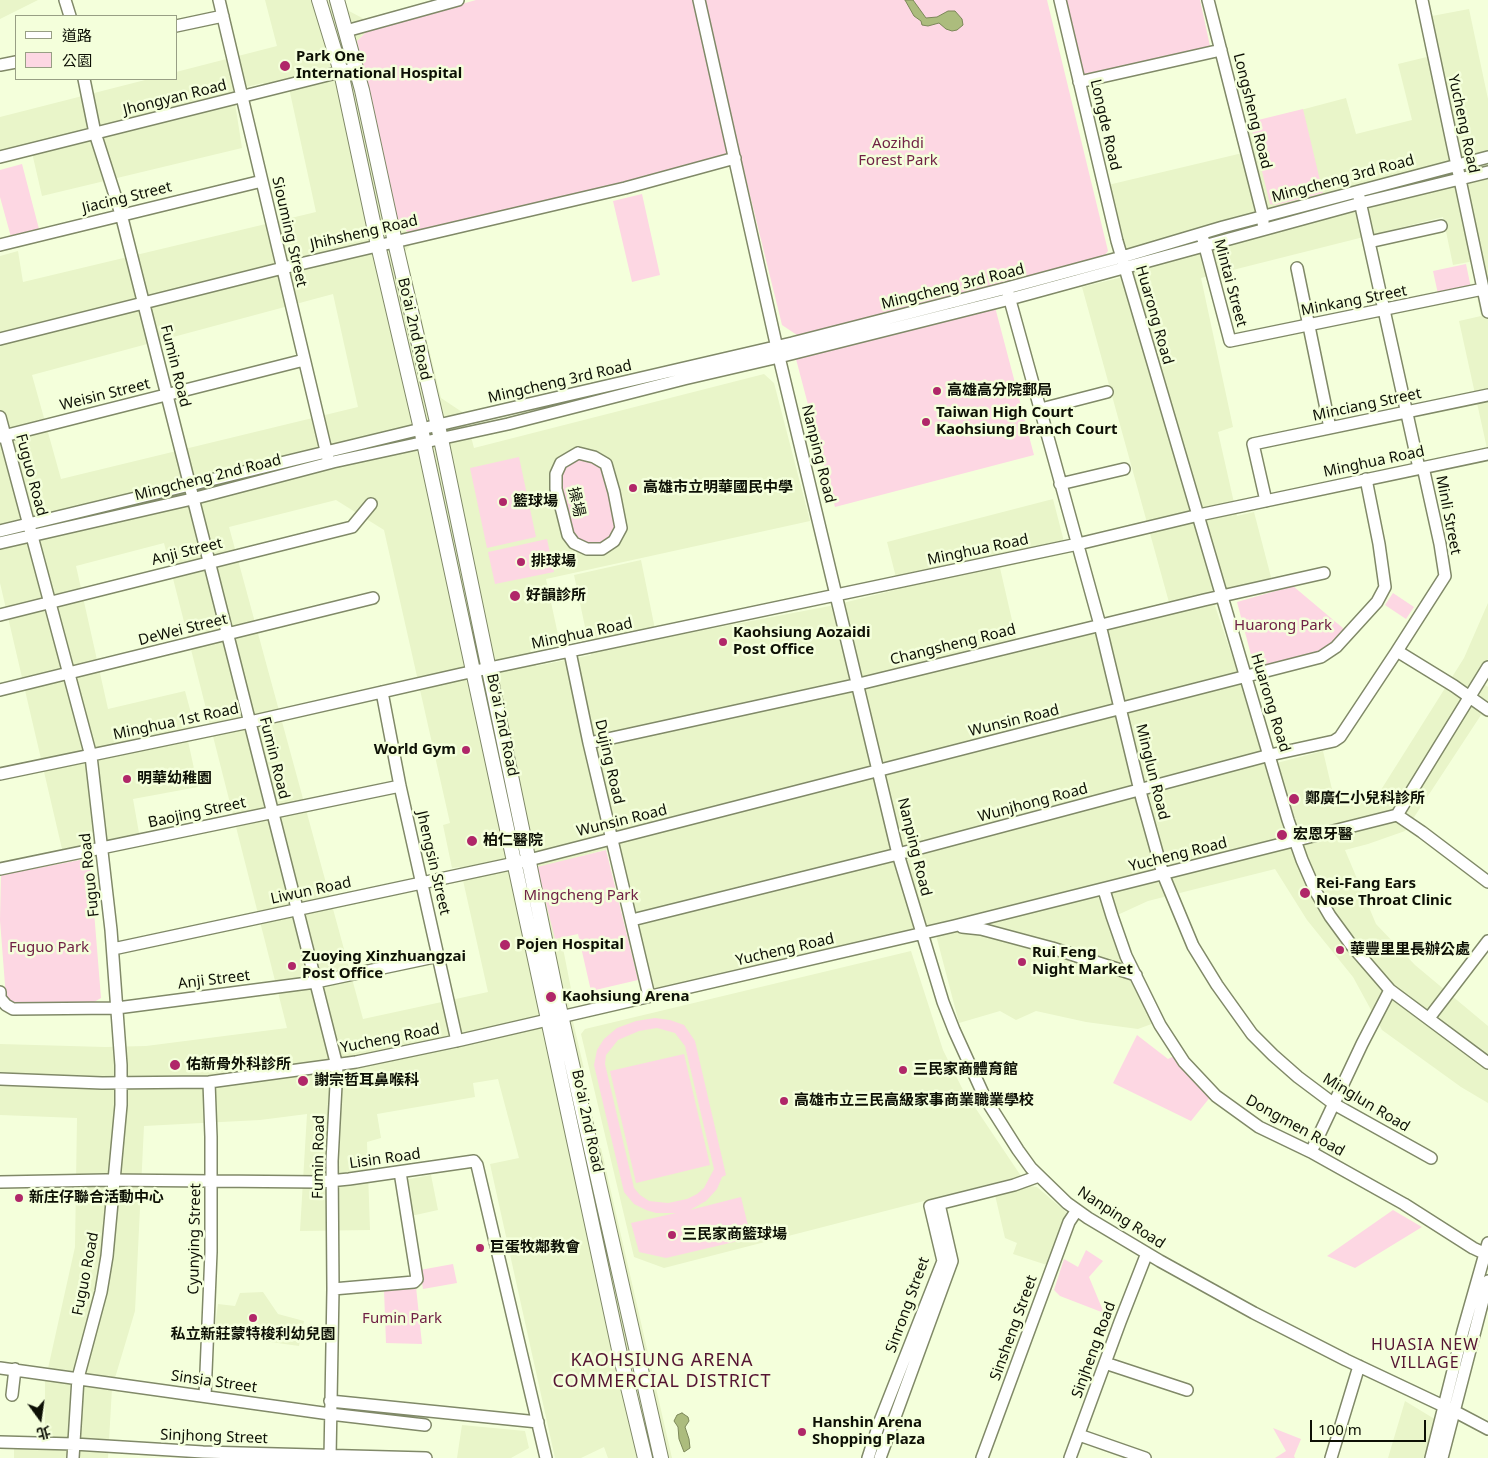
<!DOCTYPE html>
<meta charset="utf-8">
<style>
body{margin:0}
#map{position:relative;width:1488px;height:1458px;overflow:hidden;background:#f4ffdb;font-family:"Noto Sans","Noto Sans TC",sans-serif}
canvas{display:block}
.legend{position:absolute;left:15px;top:15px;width:162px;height:65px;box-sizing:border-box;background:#f4ffdb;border:1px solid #989f85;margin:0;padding:6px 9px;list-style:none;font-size:15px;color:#0d1005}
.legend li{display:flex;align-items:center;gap:10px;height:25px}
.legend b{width:25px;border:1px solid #989f85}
.north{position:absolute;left:15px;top:1393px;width:50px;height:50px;-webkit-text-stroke:4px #f4ffdb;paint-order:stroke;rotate:166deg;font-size:14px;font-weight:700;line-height:20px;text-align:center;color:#0d1005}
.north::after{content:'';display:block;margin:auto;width:18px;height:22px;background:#0d1005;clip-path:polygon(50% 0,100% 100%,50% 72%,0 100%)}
.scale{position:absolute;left:1310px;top:1420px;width:116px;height:22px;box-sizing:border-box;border:2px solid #0d1005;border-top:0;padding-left:6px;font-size:15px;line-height:18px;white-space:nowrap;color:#0d1005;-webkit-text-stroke:4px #f4ffdb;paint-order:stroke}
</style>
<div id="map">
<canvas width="1488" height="1458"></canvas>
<ul class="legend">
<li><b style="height:6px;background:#fff"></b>道路</li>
<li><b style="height:14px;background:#fdd7e3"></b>公園</li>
</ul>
<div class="north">北</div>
<div class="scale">100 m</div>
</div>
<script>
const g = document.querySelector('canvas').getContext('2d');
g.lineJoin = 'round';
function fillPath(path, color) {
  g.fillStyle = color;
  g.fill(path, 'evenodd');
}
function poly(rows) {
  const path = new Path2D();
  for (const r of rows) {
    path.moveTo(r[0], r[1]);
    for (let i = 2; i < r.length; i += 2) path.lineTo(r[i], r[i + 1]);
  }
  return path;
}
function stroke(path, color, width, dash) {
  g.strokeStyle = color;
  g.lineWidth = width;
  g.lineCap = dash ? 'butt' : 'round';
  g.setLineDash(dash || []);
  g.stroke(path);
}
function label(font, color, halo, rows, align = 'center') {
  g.font = font + ' "Noto Sans","Noto Sans TC",sans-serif';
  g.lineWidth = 5;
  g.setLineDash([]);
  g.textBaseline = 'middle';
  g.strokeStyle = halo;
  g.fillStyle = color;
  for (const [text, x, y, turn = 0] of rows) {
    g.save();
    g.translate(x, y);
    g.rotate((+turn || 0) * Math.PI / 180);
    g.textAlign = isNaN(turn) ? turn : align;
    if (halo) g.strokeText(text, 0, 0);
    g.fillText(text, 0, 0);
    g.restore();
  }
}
const built = poly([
 [0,0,38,0,0,19],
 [265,0,345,0,349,11,364,19,367,31,357,41,398,225,410,234,411,244,405,252,441,398,465,414,474,448,764,374,774,383,810,521,546,579,560,644,530,650,536,666,591,655,574,575,641,560,657,639,835,605,899,589,887,542,1053,499,1067,553,1000,568,1017,642,1170,606,1082,287,1131,275,1108,185,1251,151,1244,125,1346,98,1356,134,1412,120,1398,64,1439,54,1432,16,1469,9,1488,99,1488,453,1459,321,1481,316,1477,297,1482,296,1474,261,1453,265,1443,217,1201,278,1233,427,1218,432,1237,516,1254,512,1272,581,1212,597,1269,765,1323,751,1335,802,1379,793,1464,658,1488,603,1488,659,1476,678,1488,687,1488,718,1481,715,1405,831,1368,844,1345,850,1376,924,1415,965,1488,1026,1488,1103,1461,1087,1382,1030,1353,977,1307,920,1275,869,1148,901,1113,917,1157,1022,1138,1029,1086,1022,1036,1011,1016,1020,1000,1011,959,1023,936,935,657,1002,620,846,574,858,555,939,561,938,572,994,575,999,568,1000,585,1073,580,1074,597,1149,601,1148,672,1458,608,1458,604,1447,581,1458,555,1458,490,1164,519,1158,498,1079,473,1083,475,1097,377,1114,381,1138,367,1142,370,1230,300,1231,307,1114,260,1120,144,1126,135,1311,112,1388,108,1458,14,1458,14,1445,45,1446,45,1382,75,1247,77,1118,0,1115,0,1044,105,1047,146,1046,287,1028,164,543,76,566,108,709,185,691,198,739,188,741,198,787,133,799,139,833,62,849,0,583,0,256,18,251,23,282,316,212,289,88,264,88,263,83,233,90,242,148,42,196,30,144,0,151,0,117,149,79,176,79,176,72,277,46],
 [333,294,358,407,61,479,32,375],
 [336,500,384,530,450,823,443,825,452,868,460,867,488,992,363,1019,229,527],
 [911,951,943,1050,962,1088,1021,1176,664,1268,634,1257,581,1034,585,1029],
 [431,1175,438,1210,411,1216,404,1180],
 [1030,1186,1037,1187,1066,1212,1065,1218,1050,1266,1013,1254,1017,1243,1005,1238,995,1195],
 [263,1292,278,1314,304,1321,299,1346,214,1334,218,1304,235,1306,240,1293],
 [1405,1401,1451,1429,1444,1458,1388,1458],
 [462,1425,525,1431,529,1448,511,1458,457,1458]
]);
const green = poly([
 [476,0,695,0,733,157,410,234,398,225,357,41,367,31],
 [702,0,1047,0,1108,251,1102,259,797,335,782,325],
 [1065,0,1200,0,1210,46,1084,76],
 [1303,109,1323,193,1276,205,1270,204,1250,122],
 [22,164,39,229,11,237,0,197,0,170],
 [642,194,660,275,632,282,613,201],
 [1466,264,1471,288,1438,294,1433,271],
 [995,307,1034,455,835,507,796,359],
 [519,457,536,537,487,548,470,468],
 [589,459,600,465,615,517,615,533,600,545,581,542,572,531,562,490,561,474,565,466,576,460],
 [547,539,554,572,495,584,488,552],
 [1293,586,1344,629,1322,652,1255,670,1237,602],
 [1393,593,1414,607,1406,619,1385,605],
 [606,850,638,980,591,991,578,934,555,939,537,867],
 [85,859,90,862,101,998,94,1002,10,1003,6,998,0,920,1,875],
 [655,1018,670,1020,684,1025,695,1041,726,1175,722,1177,717,1189,706,1201,690,1210,741,1197,751,1238,666,1258,639,1252,631,1223,676,1213,656,1213,646,1210,634,1204,624,1192,594,1065,597,1050,604,1039,617,1028,636,1021],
 [657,1028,675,1033,685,1046,714,1169,704,1188,697,1194,687,1199,668,1203,649,1201,640,1195,634,1188,605,1064,606,1055,618,1040,639,1031],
 [1137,1035,1168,1059,1176,1055,1211,1096,1191,1121,1113,1083],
 [684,1054,710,1165,636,1183,610,1071],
 [1393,1210,1422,1227,1355,1268,1327,1256],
 [1086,1250,1103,1261,1089,1277,1104,1313,1060,1296,1054,1290,1064,1259,1078,1267],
 [453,1264,457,1283,423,1289,420,1270],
 [416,1287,422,1344,386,1343,384,1290],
 [1273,1428,1301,1439,1294,1456,1295,1458,1275,1458,1286,1451]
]);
const water = poly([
 [905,0,913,0,926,18,937,17,948,11,955,11,962,19,963,25,957,30,952,31,946,29,939,23,928,26,922,25,921,21,914,16,905,0],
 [682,1413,688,1417,689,1421,685,1427,689,1439,690,1448,684,1452,679,1439,678,1427,674,1421,677,1415,682,1413]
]);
const minor = poly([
 [65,0,70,16],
 [219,0,328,459],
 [699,0,779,357,898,854,943,1002,954,1030,985,1098,1018,1150,1031,1168,1067,1203,1088,1218,1160,1261,1254,1313,1346,1360,1454,1411,1488,1429],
 [1060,0,1117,241,1288,820,1302,860,1316,892,1330,916,1352,946,1390,990,1488,1063],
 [1208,0,1263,216,1263,223],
 [1422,0,1488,312],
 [176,26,223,16],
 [346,31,458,0],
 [0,65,16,62],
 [84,79,95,133,121,214,337,1066,332,1161,333,1289,330,1458],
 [1079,82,1221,50],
 [0,157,348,70],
 [1359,197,1419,468],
 [1203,239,1230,341,1483,289],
 [1369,242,1441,226],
 [0,245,262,181],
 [1297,268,1330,428],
 [1008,293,1100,625,1142,799,1163,874,1193,946,1217,985,1252,1034,1273,1055,1298,1077,1334,1104,1431,1158],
 [0,339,283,268,625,188,735,158],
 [1041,409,1107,392],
 [0,417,91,756,111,930,121,1065,121,1105,107,1256,101,1292,78,1378,73,1458],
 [0,437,304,360],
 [578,453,594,457,606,464,614,492,621,528,614,541,602,549,587,549,574,543,568,535,562,511,556,489,556,474,561,463,578,453],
 [1423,467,1440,544,1445,576,1397,651,1454,686,1488,710],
 [1060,484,1124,469],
 [1266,501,1253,444,1488,395],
 [0,531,421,429,792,343,1007,288,1122,257,1223,227,1488,157],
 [0,543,192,499,333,462,508,424,684,379,779,357,1010,299,1361,203,1488,172],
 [0,615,352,527,371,504],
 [570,652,589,743,649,996],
 [0,690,373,598],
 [382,692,400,786,457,1041],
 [589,743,859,684,1204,600,1324,573],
 [0,774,250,722,461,674,1078,544,1199,515,1488,454],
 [1397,815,1422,832,1488,882],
 [0,869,400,786],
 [1104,890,1112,916,1126,956,1160,1025,1184,1062,1216,1096,1259,1127,1311,1152,1404,1204,1473,1248,1488,1255],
 [632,920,898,854,1270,755,1334,741,1340,737,1397,651],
 [962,927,981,929,1052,948,1136,975],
 [113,949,529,860,1321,657,1336,647,1377,602,1385,587,1379,544,1366,479],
 [0,992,0,998,6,1005,13,1009,117,1008,316,982,439,956],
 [1429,1018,1488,941],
 [0,1079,102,1083,209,1082,356,1062,461,1040,954,926,1397,815,1488,667],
 [1311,1152,1362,1044,1390,990],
 [0,1182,106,1180,319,1182,349,1179,474,1161,477,1165,546,1458],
 [333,1289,414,1282,417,1279,400,1172],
 [1105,1363,1187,1390],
 [0,1368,330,1414,425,1425],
 [12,1395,15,1369],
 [205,1396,211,1252,211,1137,209,1082],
 [330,1401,538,1422],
 [1079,1435,1145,1458],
 [0,1442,74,1444,203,1452,426,1458],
 [868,1458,880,1421,943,1261,930,1206,1014,1185,1039,1176],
 [880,1458,952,1261,939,1204],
 [982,1458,1069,1222,1077,1210],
 [1070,1458,1120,1322,1147,1253],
 [1331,1458,1359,1366],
 [1431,1458,1463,1331,1488,1243],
 [1442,1458,1488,1281]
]);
const major = poly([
 [319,0,341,72,378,245,421,429,620,1354,645,1458],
 [337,0,362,90,395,242,441,439,558,1002,661,1458]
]);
const markers = [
 [285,66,6,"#b02769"],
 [937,391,5,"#b02769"],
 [926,422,5,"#b02769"],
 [633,488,5,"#b02769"],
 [503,502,5,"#b02769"],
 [521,562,5,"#b02769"],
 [515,596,6,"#b02769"],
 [723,642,5,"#b02769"],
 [466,750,5,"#b02769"],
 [127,779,5,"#b02769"],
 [1294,799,6,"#b02769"],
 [1282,835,6,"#b02769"],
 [472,841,6,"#b02769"],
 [1305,893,6,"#b02769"],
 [505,945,6,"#b02769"],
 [1340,950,5,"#b02769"],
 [1022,962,5,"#b02769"],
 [292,966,5,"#b02769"],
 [551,997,6,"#b02769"],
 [175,1065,6,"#b02769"],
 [903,1070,5,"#b02769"],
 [303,1081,6,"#b02769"],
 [784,1101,5,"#b02769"],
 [19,1198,5,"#b02769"],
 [672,1235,5,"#b02769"],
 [480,1248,5,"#b02769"],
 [253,1318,5,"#b02769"],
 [802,1432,5,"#b02769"]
];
const poiNames = [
 ["Park One",296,57],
 ["International Hospital",296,74],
 ["高雄高分院郵局",947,391],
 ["Taiwan High Court",936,413],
 ["Kaohsiung Branch Court",936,430],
 ["高雄市立明華國民中學",643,488],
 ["籃球場",513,502],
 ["排球場",531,562],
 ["好韻診所",526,596],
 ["Kaohsiung Aozaidi",733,633],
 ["Post Office",733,650],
 ["World Gym",456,750,"right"],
 ["明華幼稚園",137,779],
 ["鄭廣仁小兒科診所",1305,799],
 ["宏恩牙醫",1293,835],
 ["柏仁醫院",483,841],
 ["Rei-Fang Ears",1316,884],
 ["Nose Throat Clinic",1316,901],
 ["Pojen Hospital",516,945],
 ["華豐里里長辦公處",1350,950],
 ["Rui Feng",1032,953],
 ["Night Market",1032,970],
 ["Zuoying Xinzhuangzai",302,957],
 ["Post Office",302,974],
 ["Kaohsiung Arena",562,997],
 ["佑新骨外科診所",186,1065],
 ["三民家商體育館",913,1070],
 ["謝宗哲耳鼻喉科",314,1081],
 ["高雄市立三民高級家事商業職業學校",794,1101],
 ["新庄仔聯合活動中心",29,1198],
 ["三民家商籃球場",682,1235],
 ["巨蛋牧鄰教會",490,1248],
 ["私立新莊蒙特梭利幼兒園",253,1335,"center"],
 ["Hanshin Arena",812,1423],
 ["Shopping Plaza",812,1440]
];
const streetNames = [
 ["Jhongyan Road",175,98,-14],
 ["Longsheng Road",1252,111,76],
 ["Yucheng Road",1463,124,78],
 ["Longde Road",1105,125,77],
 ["Mingcheng 3rd Road",1343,179,-15],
 ["Jiacing Street",127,198,-14],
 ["Siouming Street",289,232,77],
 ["Jhihsheng Road",364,233,-13],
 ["Mintai Street",1230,283,75],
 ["Mingcheng 3rd Road",953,287,-14],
 ["Minkang Street",1354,301,-11],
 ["Huarong Road",1154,315,74],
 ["Bo'ai 2nd Road",414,329,77],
 ["Fumin Road",175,366,76],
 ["Mingcheng 3rd Road",560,382,-13],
 ["Weisin Street",105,395,-14],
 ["Minciang Street",1367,405,-12],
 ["Nanping Road",818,454,76],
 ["Minghua Road",1374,462,-12],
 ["Fuguo Road",31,475,75],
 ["Mingcheng 2nd Road",208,478,-14],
 ["操場",576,502,77],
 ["Minli Street",1448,515,79],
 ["Minghua Road",978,550,-12],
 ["Anji Street",187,552,-14],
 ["DeWei Street",183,630,-14],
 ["Minghua Road",582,634,-12],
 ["Changsheng Road",953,645,-14],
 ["Huarong Road",1270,703,73],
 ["Wunsin Road",1014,721,-14],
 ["Minghua 1st Road",176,722,-12],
 ["Bo'ai 2nd Road",502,725,78],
 ["Fumin Road",274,758,76],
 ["Dujing Road",609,762,77],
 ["Minglun Road",1152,772,76],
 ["Wunjhong Road",1033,803,-15],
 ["Baojing Street",197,813,-12],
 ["Wunsin Road",622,821,-14],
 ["Nanping Road",914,847,76],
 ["Yucheng Road",1178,855,-14],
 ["Jhengsin Street",433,863,77],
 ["Fuguo Road",90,875,-96],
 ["Liwun Road",311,891,-12],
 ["Yucheng Road",785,950,-13],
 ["Anji Street",214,980,-7],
 ["Yucheng Road",390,1039,-11],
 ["Minglun Road",1366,1103,31],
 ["Bo'ai 2nd Road",587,1121,78],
 ["Dongmen Road",1295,1126,29],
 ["Fumin Road",319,1157,-89],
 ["Lisin Road",385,1159,-8],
 ["Nanping Road",1121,1218,33],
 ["Cyunying Street",195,1239,-89],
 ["Fuguo Road",86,1274,-79],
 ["Sinrong Street",908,1305,-70],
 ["Sinsheng Street",1014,1328,-70],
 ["Sinjheng Road",1094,1350,-70],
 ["Sinsia Street",214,1382,8],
 ["Sinjhong Street",214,1437,2]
];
const parkNames = [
 ["Aozihdi",898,144],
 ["Forest Park",898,161],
 ["Huarong Park",1283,626],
 ["Mingcheng Park",581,896],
 ["Fuguo Park",49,948],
 ["Fumin Park",402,1319]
];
const neighbourhoodNames = [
 ["HUASIA NEW",1425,1345],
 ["VILLAGE",1425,1363]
];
const quarterNames = [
 ["KAOHSIUNG ARENA",662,1361],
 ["COMMERCIAL DISTRICT",662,1382]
];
fillPath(built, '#e9f5c9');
fillPath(green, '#fdd7e3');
fillPath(water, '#acbc7d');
stroke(water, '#7c8859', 1);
stroke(minor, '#808968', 14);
stroke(major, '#808968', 16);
stroke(minor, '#fff', 11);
stroke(major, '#fff', 14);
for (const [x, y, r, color] of markers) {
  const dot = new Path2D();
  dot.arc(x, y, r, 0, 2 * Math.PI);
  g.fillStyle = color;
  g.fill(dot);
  stroke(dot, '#f4ffdb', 2);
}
label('bold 15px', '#0d1005', '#f4ffdb', poiNames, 'left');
label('15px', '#0d1005', '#f4ffdb', streetNames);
label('15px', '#702145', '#f4ffdb', parkNames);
g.letterSpacing = '1px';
label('16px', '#551432', '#f4ffdb', neighbourhoodNames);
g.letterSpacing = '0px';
g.letterSpacing = '1px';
label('18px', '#551432', '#f4ffdb', quarterNames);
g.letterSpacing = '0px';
</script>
